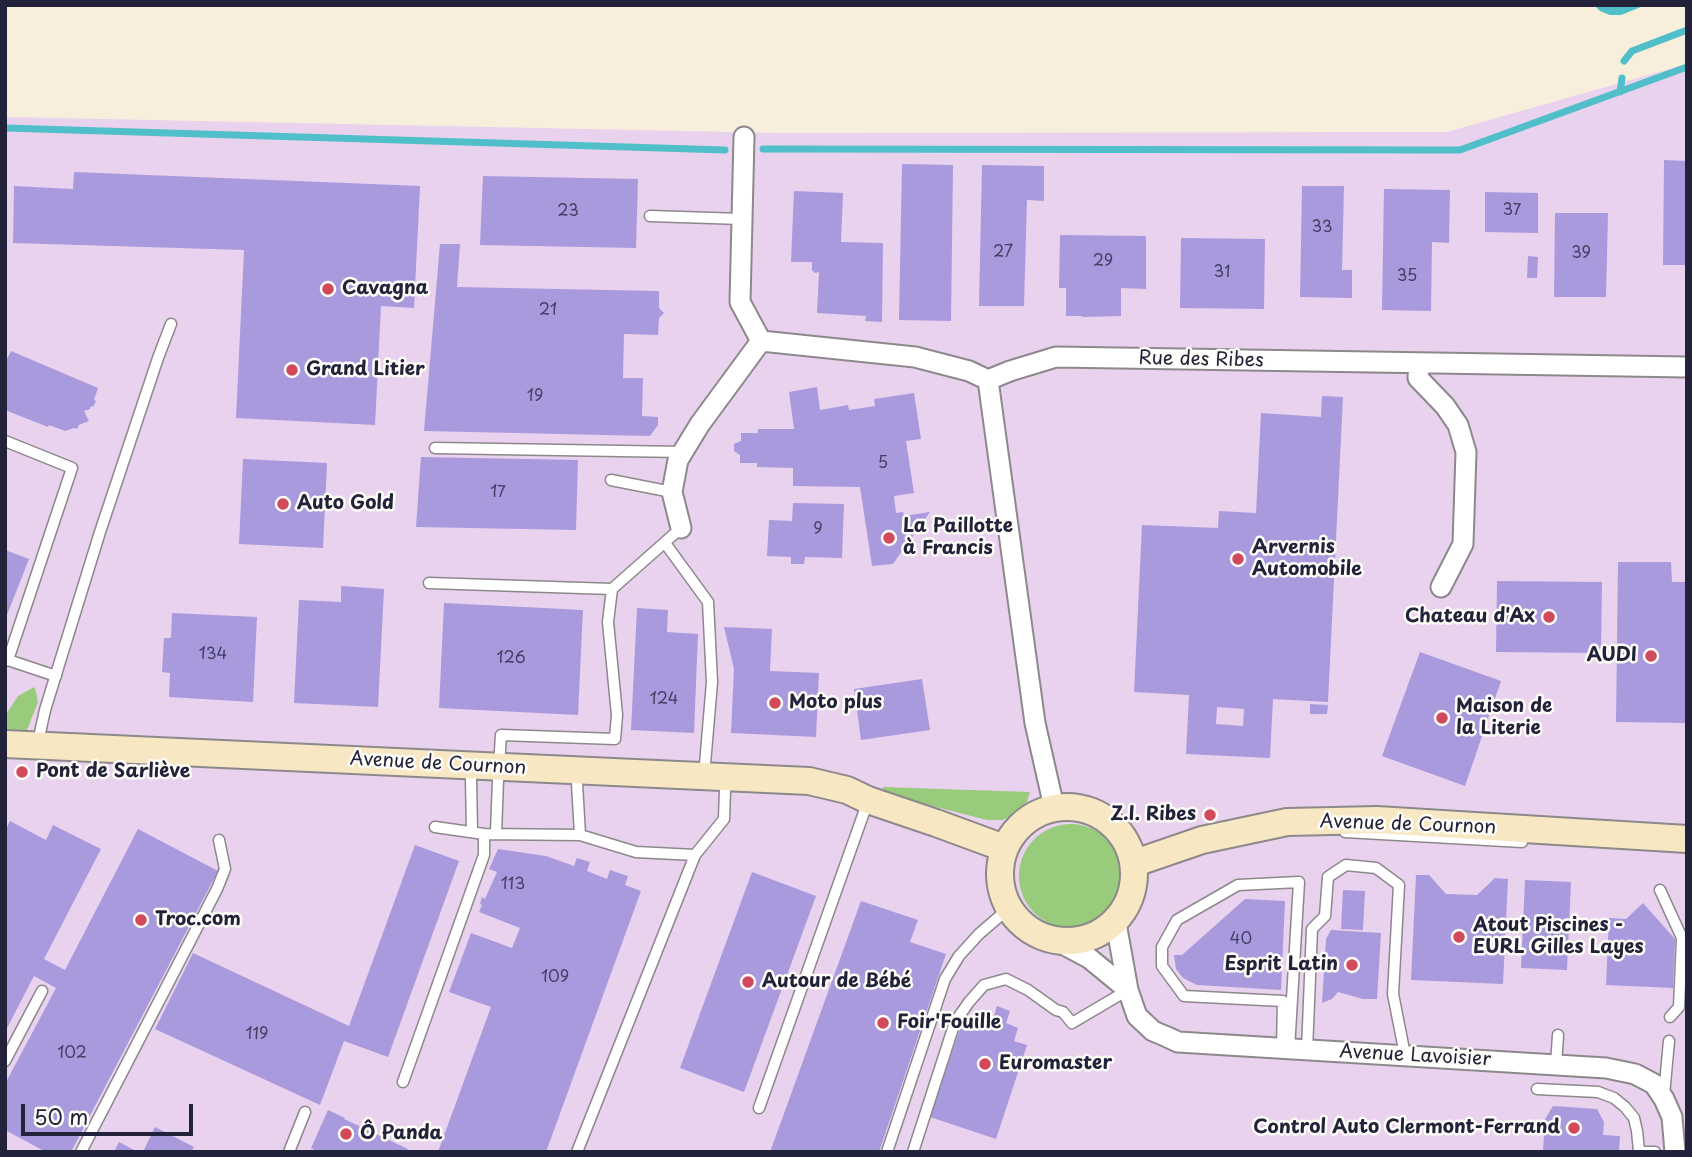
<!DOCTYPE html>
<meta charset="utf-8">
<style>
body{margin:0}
#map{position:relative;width:1692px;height:1157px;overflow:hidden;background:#f7eedc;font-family:"Playpen Sans",sans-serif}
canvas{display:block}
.frame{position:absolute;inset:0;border:7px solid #22223b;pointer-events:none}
.scale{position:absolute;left:21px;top:1104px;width:172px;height:32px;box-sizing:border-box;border:4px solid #22223b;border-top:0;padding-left:9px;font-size:21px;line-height:24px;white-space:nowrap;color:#22223b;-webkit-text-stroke:5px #fdfcf7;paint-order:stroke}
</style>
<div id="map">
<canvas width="1692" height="1157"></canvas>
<div class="frame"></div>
<div class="scale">50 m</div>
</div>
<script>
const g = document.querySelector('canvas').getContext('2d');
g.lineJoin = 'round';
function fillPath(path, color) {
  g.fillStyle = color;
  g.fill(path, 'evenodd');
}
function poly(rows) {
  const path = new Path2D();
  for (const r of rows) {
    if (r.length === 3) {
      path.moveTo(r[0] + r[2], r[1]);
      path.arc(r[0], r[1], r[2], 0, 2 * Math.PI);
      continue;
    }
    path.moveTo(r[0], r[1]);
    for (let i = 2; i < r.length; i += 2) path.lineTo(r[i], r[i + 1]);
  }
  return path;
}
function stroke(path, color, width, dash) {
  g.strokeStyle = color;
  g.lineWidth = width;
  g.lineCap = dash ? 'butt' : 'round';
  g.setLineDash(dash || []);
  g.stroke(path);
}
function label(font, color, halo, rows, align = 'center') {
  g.font = font + ' "Playpen Sans",sans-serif';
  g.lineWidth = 5;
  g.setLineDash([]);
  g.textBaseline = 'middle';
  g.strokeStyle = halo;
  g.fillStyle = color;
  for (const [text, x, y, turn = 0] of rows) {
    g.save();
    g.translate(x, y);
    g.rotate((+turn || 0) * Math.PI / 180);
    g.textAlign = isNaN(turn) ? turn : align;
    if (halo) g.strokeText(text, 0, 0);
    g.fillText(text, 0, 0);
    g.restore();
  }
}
const built = poly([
 [1687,64,1687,1152,5,1152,5,117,780,133,1447,132]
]);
const green = poly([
 [34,687,36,692,38,702,27,730,5,730,5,716,18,696],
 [883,787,1030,792,1026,804,1016,815,1002,820,987,820,882,793],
 [1071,876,52]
]);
const water = poly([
 [1594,5,1646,5,1621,15,1610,15,1600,11]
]);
const stream = poly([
 [1624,61,1632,51,1687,30],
 [1620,92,1622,78],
 [5,128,725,150],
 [763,149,1460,150,1687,67]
]);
const building = poly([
 [1664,160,1687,161,1687,265,1663,265],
 [902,164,953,165,951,321,899,320],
 [982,165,1044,166,1044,201,1027,200,1024,306,979,306],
 [74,172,420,186,414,308,381,306,375,425,236,418,244,250,13,243,14,186,73,189],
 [483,176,638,179,636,248,480,245],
 [1302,186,1344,186,1342,270,1352,270,1352,298,1300,297],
 [1384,189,1450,190,1449,243,1432,242,1431,311,1382,310],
 [794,191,843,193,841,242,883,243,882,322,865,321,866,316,817,313,819,272,815,273,812,270,812,262,791,262],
 [1485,192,1538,193,1538,233,1485,232],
 [1555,213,1608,213,1606,297,1554,297],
 [1060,235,1146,236,1146,289,1121,288,1121,316,1082,317,1082,316,1066,316,1066,288,1059,288],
 [1181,238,1265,239,1264,309,1180,308],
 [440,244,460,244,457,287,659,291,659,308,664,313,659,318,658,335,624,334,623,378,643,378,642,416,658,417,658,425,650,436,424,431],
 [1528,256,1538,257,1537,278,1527,278],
 [11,351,98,388,94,400,96,401,93,407,91,406,90,409,84,411,89,421,79,425,77,429,74,428,65,431,49,425,48,427,5,410,5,363],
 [817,387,820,410,848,405,849,410,875,406,874,399,914,393,921,439,906,441,914,493,894,496,896,513,903,512,904,516,930,512,908,543,908,547,904,548,893,564,872,566,860,487,793,486,793,468,757,467,757,463,740,463,740,455,734,451,734,444,741,441,741,433,758,433,758,429,794,429,789,392],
 [1322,396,1343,397,1328,702,1273,699,1270,758,1186,754,1189,695,1134,692,1142,525,1218,528,1219,511,1256,513,1261,413,1321,417],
 [1217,707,1244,709,1243,726,1216,724],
 [421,457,578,460,576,530,416,527],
 [243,459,327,463,323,548,239,544],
 [793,503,844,504,842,558,805,557,804,564,791,564,791,557,767,556,769,520,792,521],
 [5,550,29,559,5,620],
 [1618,562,1671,562,1672,582,1687,582,1687,723,1616,722],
 [1497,581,1602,582,1601,653,1496,652],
 [341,586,384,589,378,707,294,703,299,600,341,602],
 [444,603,583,610,578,715,439,708],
 [637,608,668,610,667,632,698,634,694,733,631,730],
 [172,613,257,617,253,702,169,697,170,673,162,672,164,638,171,638],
 [724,627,772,629,770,671,819,673,816,737,731,733,734,669],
 [1420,652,1501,681,1465,786,1382,756],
 [922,679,930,730,861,740,854,689],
 [1310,704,1328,705,1327,714,1310,714],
 [10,821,46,840,53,825,101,849,44,959,65,970,138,829,218,871,71,1152,46,1152,5,1130,5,1084,56,988,34,976,5,1032,5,831],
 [415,845,459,861,388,1057,344,1041,320,1105,155,1029,193,953,349,1026],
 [498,849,546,856,574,866,577,858,590,862,587,871,607,879,610,870,628,876,625,885,641,891,546,1152,438,1152,491,1007,449,992,471,933,512,948,520,928,479,912,482,905,480,904,482,897,485,899,497,872,489,869],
 [752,872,816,896,744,1092,680,1068],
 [1416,875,1429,875,1446,894,1477,895,1495,878,1508,879,1503,984,1411,980],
 [1525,880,1571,882,1567,970,1521,968],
 [1343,890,1365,891,1363,930,1341,929],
 [1245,899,1285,901,1281,990,1197,985,1183,978,1176,969,1174,955,1182,955],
 [861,901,918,920,910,942,946,954,879,1152,770,1152],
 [1643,903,1675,939,1673,988,1606,985,1609,918,1626,919],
 [1331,930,1381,933,1377,999,1363,999,1338,992,1332,999,1322,1003,1326,939],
 [997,1006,1010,1011,1006,1023,1018,1028,1014,1041,1027,1045,996,1139,930,1117,962,1023,975,1028,980,1015,993,1019],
 [1553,1106,1597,1109,1604,1122,1603,1135,1620,1136,1619,1152,1543,1152,1545,1119],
 [328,1110,345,1118,344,1119,408,1149,406,1152,318,1152,311,1148],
 [155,1127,194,1147,191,1152,143,1152],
 [119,1142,138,1152,114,1152]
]);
const lane = poly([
 [650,216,742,219],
 [5,441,72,468,8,660],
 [435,448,683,452],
 [611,480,672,492],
 [665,543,708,602,712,682,704,776],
 [429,583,612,589],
 [5,661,8,660,56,676],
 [38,742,45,710,100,532,158,358,171,324],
 [499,766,501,735,615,739,617,715,608,622,612,589,681,528],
 [471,778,472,832],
 [577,783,580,835,636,852,695,855],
 [435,827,484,834,580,835],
 [1345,832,1522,842],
 [496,833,498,780],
 [1660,890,1682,938,1679,1007,1670,1017],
 [1282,1047,1283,1001,1184,996,1162,966,1162,947,1177,920,1238,885,1299,882,1289,1049],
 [1307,1050,1312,929,1325,916,1328,877,1346,865,1376,868,1399,885,1393,994,1405,1055],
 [5,1061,42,991],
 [1556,1065,1558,1035],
 [403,1082,484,855,484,834],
 [1537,1089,1598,1092,1614,1098,1625,1107,1634,1118,1637,1131,1639,1151],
 [1664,1095,1669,1041],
 [759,1108,868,801],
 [81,1152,217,889,225,869,219,840],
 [289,1152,305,1112],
 [577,1152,695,855,724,819,725,790],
 [887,1152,945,979,959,956,979,934,1008,909],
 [913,1152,955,1022,969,1002,984,985,1006,979,1028,990,1056,1010,1063,1012,1072,1023,1128,990],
 [1639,1152,1655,1152]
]);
const street = poly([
 [744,137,740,302,761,341],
 [761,341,915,357,969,371,988,380,1010,371,1056,357,1687,367],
 [1419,363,1418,378,1445,406,1458,425,1466,452,1463,544,1441,587],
 [988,380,1035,723,1054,807],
 [681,528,672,492,678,460,700,424,761,341],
 [1116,923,1128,990,1137,1016,1153,1031,1165,1036,1178,1042,1606,1068,1635,1074,1654,1084,1664,1099,1672,1117,1675,1152],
 [1059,942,1089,958,1128,990]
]);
const secondary = poly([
 [5,744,809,781,847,790,868,800,936,823,1004,848],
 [1067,874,67],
 [1135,863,1202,840,1287,822,1377,820,1687,839]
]);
const markers = [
 [328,289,7,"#d1495b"],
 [292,370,7,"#d1495b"],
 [283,504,7,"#d1495b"],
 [889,538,7,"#d1495b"],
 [1238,559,7,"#d1495b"],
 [1549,617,7,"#d1495b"],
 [1651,656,7,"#d1495b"],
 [775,703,7,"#d1495b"],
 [1442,718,7,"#d1495b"],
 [22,772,7,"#d1495b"],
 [1210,815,7,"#d1495b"],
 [141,920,7,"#d1495b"],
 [1459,937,7,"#d1495b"],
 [1352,965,7,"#d1495b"],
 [748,982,7,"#d1495b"],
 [883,1023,7,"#d1495b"],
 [985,1064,7,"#d1495b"],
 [1574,1128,7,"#d1495b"],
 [346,1134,7,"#d1495b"]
];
const numberNames = [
 ["37",1512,211],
 ["23",568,212],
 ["33",1322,228],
 ["27",1003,253],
 ["39",1581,254],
 ["29",1103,262],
 ["31",1222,273],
 ["35",1407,277],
 ["21",548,311],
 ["19",535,397],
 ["5",883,464],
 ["17",498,493],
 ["9",818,530],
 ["134",213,655],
 ["126",511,659],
 ["124",664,700],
 ["113",513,885],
 ["40",1241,940],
 ["109",555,978],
 ["119",257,1035],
 ["102",72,1054]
];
const poiNames = [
 ["Cavagna",342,289],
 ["Grand Litier",306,370],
 ["Auto Gold",297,504],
 ["La Paillotte",903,527],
 ["à Francis",903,549],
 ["Arvernis",1252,548],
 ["Automobile",1252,570],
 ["Chateau d'Ax",1535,617,"right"],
 ["AUDI",1637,656,"right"],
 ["Moto plus",789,703],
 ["Maison de",1456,707],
 ["la Literie",1456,729],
 ["Pont de Sarliève",36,772],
 ["Z.I. Ribes",1196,815,"right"],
 ["Troc.com",155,920],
 ["Atout Piscines -",1473,926],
 ["EURL Gilles Layes",1473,948],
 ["Esprit Latin",1338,965,"right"],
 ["Autour de Bébé",762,982],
 ["Foir'Fouille",897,1023],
 ["Euromaster",999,1064],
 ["Control Auto Clermont-Ferrand",1560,1128,"right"],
 ["Ô Panda",360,1134]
];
const streetNames = [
 ["Rue des Ribes",1201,360,1],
 ["Avenue de Cournon",438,764,3],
 ["Avenue de Cournon",1408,825,2],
 ["Avenue Lavoisier",1415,1056,3]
];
fillPath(built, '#e9d2ed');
fillPath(green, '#98cb7c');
fillPath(water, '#51bfca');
stroke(stream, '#51bfca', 7);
fillPath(building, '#a99ade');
stroke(lane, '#8c888c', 13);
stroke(street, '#8c888c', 23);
stroke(secondary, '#8c888c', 30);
stroke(lane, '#fff', 10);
stroke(street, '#fff', 19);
stroke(secondary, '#f7e8c3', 26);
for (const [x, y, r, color] of markers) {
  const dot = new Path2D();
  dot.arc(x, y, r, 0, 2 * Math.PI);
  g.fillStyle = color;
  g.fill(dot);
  stroke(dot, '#fdfcf7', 2.5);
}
label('16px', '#444064', null, numberNames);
label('bold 19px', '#22223b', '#fdfcf7', poiNames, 'left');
label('19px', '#22223b', '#fdfcf7', streetNames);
</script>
